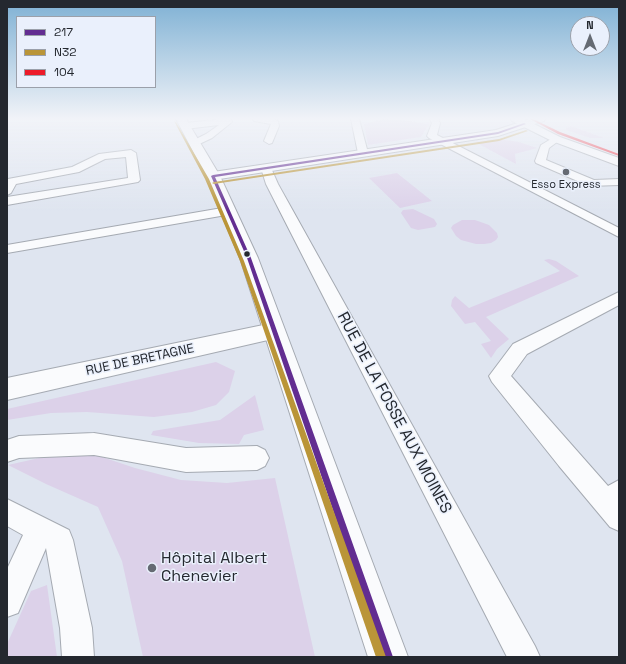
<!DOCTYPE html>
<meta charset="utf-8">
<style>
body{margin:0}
#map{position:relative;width:626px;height:664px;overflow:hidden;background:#dfe5f0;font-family:"Space Grotesk",sans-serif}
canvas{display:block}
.frame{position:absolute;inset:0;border:8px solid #24282f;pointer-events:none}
.legend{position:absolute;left:16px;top:16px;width:140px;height:72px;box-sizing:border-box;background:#eaf0fc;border:1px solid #9ba0aa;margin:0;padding:5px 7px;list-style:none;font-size:12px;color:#24282f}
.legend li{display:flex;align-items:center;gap:8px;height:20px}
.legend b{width:20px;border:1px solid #9ba0aa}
.north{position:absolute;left:570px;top:16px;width:40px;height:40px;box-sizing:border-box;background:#eaf0fc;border:1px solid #9ba0aa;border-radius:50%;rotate:0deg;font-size:11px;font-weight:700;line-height:16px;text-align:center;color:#24282f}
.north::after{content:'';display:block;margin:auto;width:14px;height:18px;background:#656a73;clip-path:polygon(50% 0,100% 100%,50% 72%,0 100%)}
</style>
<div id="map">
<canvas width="626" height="664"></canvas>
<div class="frame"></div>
<ul class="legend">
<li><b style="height:5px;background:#622d91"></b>217</li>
<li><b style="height:5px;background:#ba9538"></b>N32</li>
<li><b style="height:5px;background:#ed1b2a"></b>104</li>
</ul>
<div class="north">N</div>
</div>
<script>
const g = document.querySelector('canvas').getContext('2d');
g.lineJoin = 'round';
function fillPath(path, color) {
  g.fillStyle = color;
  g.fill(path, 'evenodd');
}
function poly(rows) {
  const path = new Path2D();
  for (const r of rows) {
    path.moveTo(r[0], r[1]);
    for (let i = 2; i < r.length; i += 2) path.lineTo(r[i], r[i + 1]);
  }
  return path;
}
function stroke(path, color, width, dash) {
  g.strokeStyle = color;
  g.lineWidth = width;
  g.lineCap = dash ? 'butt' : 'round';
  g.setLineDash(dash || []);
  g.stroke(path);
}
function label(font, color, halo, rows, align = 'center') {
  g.font = font + ' "Space Grotesk",sans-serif';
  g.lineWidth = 3;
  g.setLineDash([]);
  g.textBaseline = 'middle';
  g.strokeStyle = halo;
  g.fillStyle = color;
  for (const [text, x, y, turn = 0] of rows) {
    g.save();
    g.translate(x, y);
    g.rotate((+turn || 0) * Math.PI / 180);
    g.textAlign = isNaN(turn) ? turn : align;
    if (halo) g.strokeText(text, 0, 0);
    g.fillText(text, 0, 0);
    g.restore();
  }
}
const green = poly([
 [384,119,400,120,429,124,421,137,368,145,364,124],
 [571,126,604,138,590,138,566,130,566,128],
 [498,139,519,142,537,148,515,154,516,164,475,142],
 [397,173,432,201,400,208,369,178],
 [413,209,434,219,437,224,435,227,418,230,411,228,401,213,403,210],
 [462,220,475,220,489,225,497,233,498,237,496,240,491,243,484,244,476,244,461,240,456,236,451,228,453,225],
 [549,259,556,261,579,276,486,317,509,339,497,349,491,358,481,344,491,341,475,322,465,324,451,306,452,300,455,296,469,308,560,271,544,260],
 [216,362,235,371,229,392,216,405,192,412,154,417,87,412,51,413,7,420,7,409],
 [255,395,264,430,244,435,239,444,199,443,151,435,153,431,220,420],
 [48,456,99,456,135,468,181,480,227,483,275,478,315,657,143,657,122,561,98,507,46,484,8,465],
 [47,585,57,657,7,657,7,644,31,591]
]);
const lane = poly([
 [224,119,231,119,232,122,212,138,195,146,192,145,190,143,192,141,206,134,219,125,185,129,181,126,185,123,224,119],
 [253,119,273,119,278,121,279,126,272,143,269,144,264,141,271,124,254,121,253,119],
 [351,119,359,119,368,153,367,155,359,155,358,153,351,119],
 [430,119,438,119,440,123,437,135,619,228,619,237,429,138,427,136,432,123,430,119],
 [556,136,561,139,549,148,546,160,594,180,619,179,619,185,589,186,536,163,535,161,541,145,556,136],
 [131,150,136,153,140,180,138,182,7,205,7,197,128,178,126,157,105,159,79,172,16,184,11,193,7,195,8,179,72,167,99,154,131,150],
 [266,165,271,168,278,184,535,646,540,657,507,657,266,184,261,168,266,165],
 [228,207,232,208,234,211,232,214,7,253,7,245,228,207],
 [619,292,619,305,527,354,511,376,608,486,619,480,619,531,610,527,559,466,492,382,489,376,513,344,619,292],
 [94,433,186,448,257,446,265,450,269,458,265,466,257,470,186,472,94,455,19,458,7,462,7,440,19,436,94,433],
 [7,499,69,530,73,540,92,628,94,657,62,657,60,628,46,548,18,613,7,617,7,569,23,535,7,526,7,499]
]);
const street = poly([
 [530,119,545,119,544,121,498,136,213,180,208,179,206,176,208,173,213,172,496,130,530,119],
 [273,323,281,325,284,331,281,337,7,400,7,378,273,323]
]);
const secondary = poly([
 [176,119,186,119,220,176,258,258,408,657,368,657,240,258,206,176,176,119]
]);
const primary = poly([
 [511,119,524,119,560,137,619,158,619,166,552,141,512,121,511,119]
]);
const bus1 = poly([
 [524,123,526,124,498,134,215,177,251,258,393,657,383,657,247,258,211,176,213,175,498,132,524,123]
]);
const bus2 = poly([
 [174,121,176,122,209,179,244,261,386,657,376,657,240,261,205,179,174,121],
 [526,130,528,131,499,141,214,184,212,183,214,182,499,139,526,130]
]);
const bus3 = poly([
 [530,119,533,119,560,132,619,154,619,156,558,134,530,119]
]);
const markers = [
 [566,172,4,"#656a73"],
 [247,254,3.5,"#24282f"],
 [152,568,5,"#656a73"]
];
const farPoinames = [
 ["Esso Express",566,185]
];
const streetNames = [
 ["RUE DE BRETAGNE",140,360,-12]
];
const nearStreetnames = [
 ["RUE DE LA FOSSE AUX MOINES",394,413,62]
];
const nearPoinames = [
 ["Hôpital Albert",161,559],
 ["Chenevier",161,577]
];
fillPath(green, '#dcd1e9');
stroke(lane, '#a5aab2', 2);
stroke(street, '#a5aab2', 2);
stroke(secondary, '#a5aab2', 2);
stroke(primary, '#a5aab2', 2);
fillPath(lane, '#fafbfd');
fillPath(street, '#fafbfd');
fillPath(secondary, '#fafbfd');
fillPath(primary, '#fafbfd');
fillPath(bus1, '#622d91');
fillPath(bus2, '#ba9538');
fillPath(bus3, '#ed1b2a');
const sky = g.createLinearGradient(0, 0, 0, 212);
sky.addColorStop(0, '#7fb1d4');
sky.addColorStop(0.56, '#f1f3f8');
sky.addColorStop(1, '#f1f3f800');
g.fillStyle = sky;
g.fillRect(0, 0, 626, 212);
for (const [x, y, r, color] of markers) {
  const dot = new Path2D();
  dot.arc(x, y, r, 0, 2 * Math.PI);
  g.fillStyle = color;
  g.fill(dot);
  stroke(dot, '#eaf0fc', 1.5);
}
label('11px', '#24282f', '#eaf0fc', farPoinames);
label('13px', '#24282f', '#eaf0fc', streetNames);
label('16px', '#24282f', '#eaf0fc', nearStreetnames);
label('16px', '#24282f', '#eaf0fc', nearPoinames, 'left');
</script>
